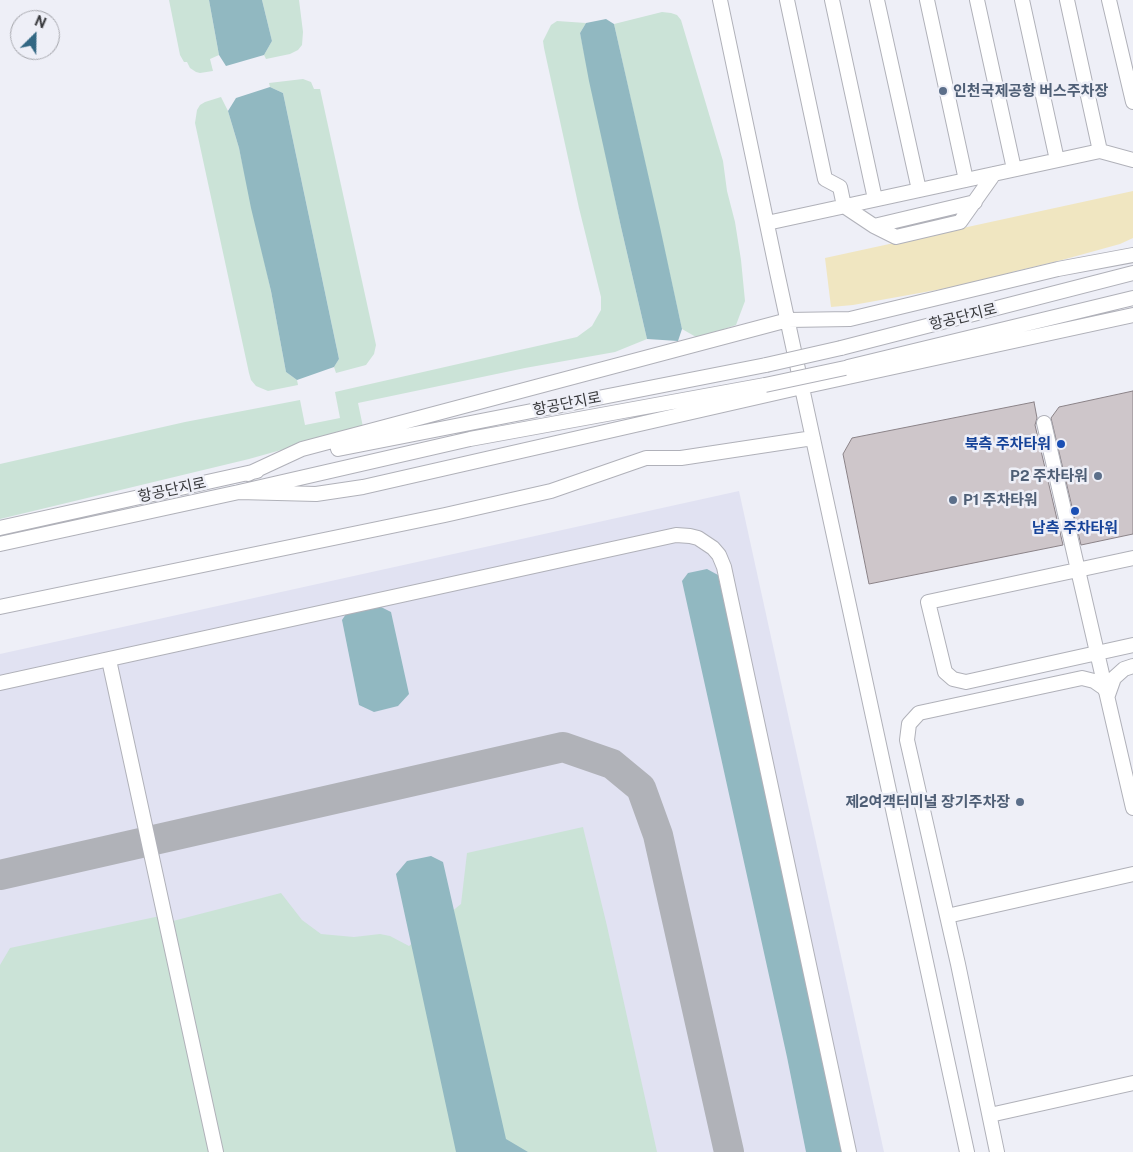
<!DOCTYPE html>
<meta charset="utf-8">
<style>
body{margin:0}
#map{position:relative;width:1133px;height:1152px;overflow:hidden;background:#eeeff7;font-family:"Public Sans",sans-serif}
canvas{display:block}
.north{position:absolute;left:10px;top:10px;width:50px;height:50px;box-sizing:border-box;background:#eeeff7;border:1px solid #a5a6ac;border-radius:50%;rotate:23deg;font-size:14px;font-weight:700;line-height:20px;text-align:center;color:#37383b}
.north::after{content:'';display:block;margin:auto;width:18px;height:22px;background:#326783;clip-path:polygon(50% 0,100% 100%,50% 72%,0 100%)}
</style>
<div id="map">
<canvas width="1133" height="1152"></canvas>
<div class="north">N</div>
</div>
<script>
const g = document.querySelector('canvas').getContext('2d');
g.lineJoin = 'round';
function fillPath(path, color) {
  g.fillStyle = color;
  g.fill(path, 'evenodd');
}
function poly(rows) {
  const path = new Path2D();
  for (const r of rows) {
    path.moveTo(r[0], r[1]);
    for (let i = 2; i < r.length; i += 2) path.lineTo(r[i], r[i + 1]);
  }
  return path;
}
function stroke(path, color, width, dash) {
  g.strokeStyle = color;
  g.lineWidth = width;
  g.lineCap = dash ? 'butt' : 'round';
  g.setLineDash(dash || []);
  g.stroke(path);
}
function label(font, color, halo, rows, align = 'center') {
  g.font = font + ' "Public Sans","Noto Sans KR",sans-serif';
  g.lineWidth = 5;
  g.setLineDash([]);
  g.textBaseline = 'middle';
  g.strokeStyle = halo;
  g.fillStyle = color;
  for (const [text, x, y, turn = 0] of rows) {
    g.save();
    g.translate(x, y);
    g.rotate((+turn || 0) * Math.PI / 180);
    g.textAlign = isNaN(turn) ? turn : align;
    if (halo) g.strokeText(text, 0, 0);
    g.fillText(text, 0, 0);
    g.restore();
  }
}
const built = poly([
 [739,491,884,1152,0,1152,0,654]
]);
const green = poly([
 [169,0,209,0,219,55,210,59,213,71,200,73,196,72,190,68,187,62,184,62,180,55],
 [262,0,299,0,303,32,302,45,298,50,290,54,266,59,264,55,272,41],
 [662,12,671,13,677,15,681,20,723,161,727,191,735,222,741,260,745,301,736,325,724,329,723,333,702,337,696,337,682,329,614,24],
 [557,21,586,23,580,33,621,227,647,339,615,352,525,368,358,403,363,427,249,459,0,519,0,464,185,422,300,400,305,425,340,418,335,392,577,337,592,326,601,310,601,297,579,208,544,48,543,41,551,25],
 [303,79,311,82,314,89,320,89,376,345,374,354,366,365,336,373,334,367,339,359,283,93,270,87,269,83],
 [221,97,228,111,239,148,271,291,286,372,297,380,298,385,268,391,256,386,251,380,249,373,195,123,197,110,200,105,205,102],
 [583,827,607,926,657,1152,219,1152,169,922,281,893,302,920,321,934,354,937,380,934,390,936,409,946,461,904,467,853],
 [160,916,212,1152,0,1152,0,965,10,948]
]);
const sand = poly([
 [1133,191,1133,238,1120,244,1062,260,1012,272,1003,278,853,305,831,307,825,258]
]);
const water = poly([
 [209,0,262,0,272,41,264,55,226,66,219,55],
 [606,19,614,24,660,227,682,329,678,341,647,339,621,227,589,81,580,33,586,23],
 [270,87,283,93,339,359,334,367,297,380,286,372,271,291,251,208,239,148,228,111,236,98],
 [707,569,718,575,845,1152,806,1152,787,1057,682,581,688,573],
 [379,606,391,612,409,694,398,706,374,712,359,705,342,620,348,611],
 [431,856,443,862,506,1139,528,1152,456,1152,396,874,407,861]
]);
const taxiway = poly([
 [0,875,563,747,612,764,641,788,658,835,729,1152]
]);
const building = poly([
 [1133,391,1133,534,1081,545,1051,418,1059,407,1133,391],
 [1034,402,1037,418,1035,425,1063,545,869,584,843,454,852,438,1034,402]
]);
const minor = poly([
 [720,0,777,272,967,1152],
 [787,0,825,179,840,187,844,206,874,226,896,237,960,222,994,174],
 [832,0,875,199],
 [877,0,919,190],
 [927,0,966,180],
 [977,0,1014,169],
 [1022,0,1057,160],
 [1109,0,1133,102],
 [1100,151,1133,160],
 [767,223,1100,151,1067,0],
 [874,226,975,202],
 [841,348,1133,273],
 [848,367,1133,298],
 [1044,423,1133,808],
 [338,449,766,365],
 [248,474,302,449,788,320,850,319,1058,269,1133,255],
 [239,492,316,494,363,487,802,387,1133,315],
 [0,528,257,471],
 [0,544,239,492,470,439,765,385],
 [1133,558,928,602,945,672,953,679,966,682,1133,645],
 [0,607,445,515,551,491,646,458,681,458,813,438],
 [109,660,216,1152],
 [0,683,676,535,690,536,698,538,713,548,719,555,724,567,849,1152],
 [1108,695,1114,678,1124,669,1133,666],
 [947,916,1133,874],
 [990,1115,1133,1083],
 [997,1152,958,964,907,740,909,724,919,713,1082,678,1094,681,1104,688,1108,695]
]);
const minorBridge = poly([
 [766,365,841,348],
 [765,385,845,368]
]);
const markers = [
 [943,91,5,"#5c6f8a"],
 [1061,444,5,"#1a4fb4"],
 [1098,476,5,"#5c6f8a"],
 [953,500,5,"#5c6f8a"],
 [1075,511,5,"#1a4fb4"],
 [1020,802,5,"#5c6f8a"]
];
const serviceNames = [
 ["인천국제공항 버스주차장",953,91],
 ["P2 주차타워",1088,476,"right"],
 ["P1 주차타워",963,500],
 ["제2여객터미널 장기주차장",1010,802,"right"]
];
const streetNames = [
 ["항공단지로",963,317,-14],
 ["항공단지로",567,404,-11],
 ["항공단지로",172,490,-12]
];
const transitNames = [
 ["북측 주차타워",1051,444],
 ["남측 주차타워",1075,528,"center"]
];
fillPath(built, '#e1e2f2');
fillPath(green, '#cbe3d7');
fillPath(sand, '#f0e6c1');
fillPath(water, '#91b8c1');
stroke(taxiway, '#b0b2b8', 30);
fillPath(building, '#cec6ca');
stroke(building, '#8b8388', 1);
stroke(minor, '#b0b1b9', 16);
stroke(minor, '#fff', 14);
stroke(minorBridge, '#b0b1b9', 16, []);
stroke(minorBridge, '#fff', 14);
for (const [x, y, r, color] of markers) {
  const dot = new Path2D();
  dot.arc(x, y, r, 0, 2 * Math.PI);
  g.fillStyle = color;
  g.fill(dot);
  stroke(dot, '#eeeff7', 2);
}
label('bold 15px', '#4e5e75', '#eeeff7', serviceNames, 'left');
label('15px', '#37383b', '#eeeff7', streetNames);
label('bold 15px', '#164399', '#eeeff7', transitNames, 'right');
</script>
